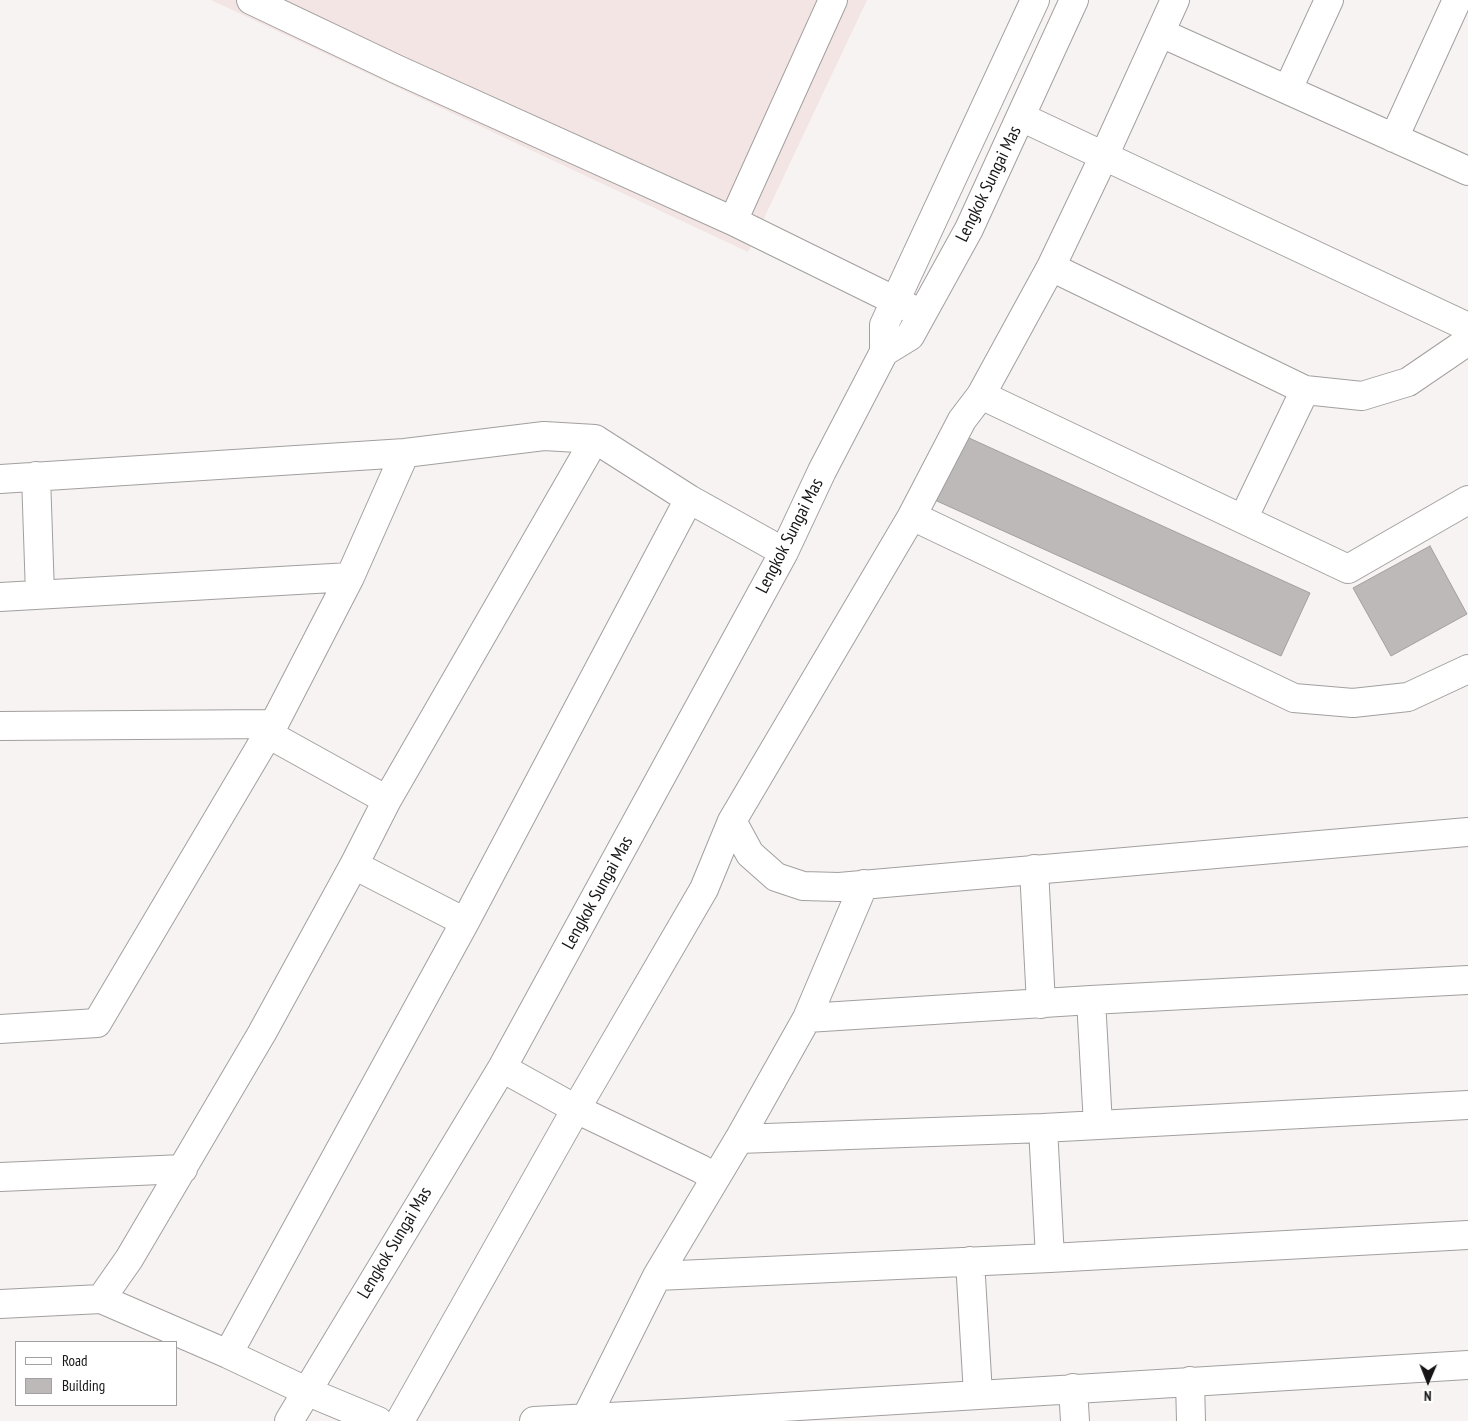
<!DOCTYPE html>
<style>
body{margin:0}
#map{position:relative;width:1468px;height:1421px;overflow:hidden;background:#f7f3f3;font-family:"PT Sans Narrow",sans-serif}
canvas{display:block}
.legend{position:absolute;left:15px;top:1341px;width:162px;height:65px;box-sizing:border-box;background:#fff;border:1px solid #a2a1a1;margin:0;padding:6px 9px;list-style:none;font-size:15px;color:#171515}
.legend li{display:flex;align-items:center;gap:10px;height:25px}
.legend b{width:25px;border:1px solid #a2a1a1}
.north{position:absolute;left:1403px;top:1356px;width:50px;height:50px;-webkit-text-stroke:4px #fff;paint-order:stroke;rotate:181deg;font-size:14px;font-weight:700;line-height:20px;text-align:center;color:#171515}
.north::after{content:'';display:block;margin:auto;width:18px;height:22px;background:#171515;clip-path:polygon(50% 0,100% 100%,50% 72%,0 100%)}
</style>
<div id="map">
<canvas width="1468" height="1421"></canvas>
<ul class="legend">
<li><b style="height:6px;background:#fff"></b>Road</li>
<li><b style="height:14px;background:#bdb9b8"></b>Building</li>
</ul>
<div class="north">N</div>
</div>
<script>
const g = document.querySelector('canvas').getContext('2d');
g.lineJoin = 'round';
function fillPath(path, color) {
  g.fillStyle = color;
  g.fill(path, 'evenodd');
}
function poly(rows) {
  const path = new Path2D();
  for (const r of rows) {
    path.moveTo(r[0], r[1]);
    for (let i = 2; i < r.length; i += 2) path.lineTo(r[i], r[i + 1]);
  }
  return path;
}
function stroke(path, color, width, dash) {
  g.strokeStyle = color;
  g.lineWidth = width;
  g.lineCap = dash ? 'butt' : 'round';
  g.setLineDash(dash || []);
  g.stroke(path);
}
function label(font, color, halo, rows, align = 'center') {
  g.font = font + ' "PT Sans Narrow",sans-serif';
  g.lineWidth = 5;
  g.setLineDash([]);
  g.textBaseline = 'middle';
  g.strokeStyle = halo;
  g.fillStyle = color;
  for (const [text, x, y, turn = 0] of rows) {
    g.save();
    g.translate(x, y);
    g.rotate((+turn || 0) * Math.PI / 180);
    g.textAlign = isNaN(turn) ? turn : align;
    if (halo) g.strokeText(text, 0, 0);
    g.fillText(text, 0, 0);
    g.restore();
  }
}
const built = poly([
 [211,0,867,0,748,252]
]);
const building = poly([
 [958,433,1310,593,1281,656,928,497,958,433],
 [1430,546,1467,614,1391,656,1353,588,1430,546]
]);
const minor = poly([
 [251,0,396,69,733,221,922,314],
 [1161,33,1468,171],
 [1288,89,1329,0],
 [1021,117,1468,327],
 [1394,138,1457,0],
 [733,221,833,0],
 [1051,267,1305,390,1362,396,1408,382,1468,341],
 [884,352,910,336,969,229,1074,0],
 [981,395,1348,569,1468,500],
 [36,476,40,594],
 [0,479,405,453,544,436,595,439,689,499,784,552],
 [912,516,1294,698,1353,703,1408,697,1468,669],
 [1243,519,1305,390],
 [0,597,350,577],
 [0,726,274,724],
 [268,734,387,800],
 [732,821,750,854,776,877,803,886,839,887,1468,832],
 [354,865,465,922],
 [1034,869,1041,1004],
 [1091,1000,1098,1125],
 [807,1018,1091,1000,1468,980],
 [0,1029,97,1023,274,724,350,577,405,453],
 [502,1068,576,1109,701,1169,715,1178],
 [1043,1128,1050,1258],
 [739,1139,1043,1128,1468,1105],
 [0,1177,183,1169],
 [970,1261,978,1394],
 [657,1276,1050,1258,1468,1235],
 [101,1299,129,1259,262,1033,354,865,387,800,595,439],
 [0,1304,101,1299,228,1354,306,1391,378,1421],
 [228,1354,465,922,689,499],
 [1190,1381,1191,1421],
 [1073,1388,1075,1421],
 [586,1418,657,1276,739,1139,807,1018,864,884],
 [289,1421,502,1068,784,552,822,471,884,352,884,325,1035,0],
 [400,1421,576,1109,704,889,732,821,912,516,962,420,981,395,1051,267,1104,156,1175,0],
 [534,1421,685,1413,1468,1365]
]);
const streetNames = [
 ["Lengkok Sungai Mas",989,184,-64],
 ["Lengkok Sungai Mas",790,536,-63],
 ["Lengkok Sungai Mas",598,893,-61],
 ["Lengkok Sungai Mas",395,1243,-59]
];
fillPath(built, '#f2e5e3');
fillPath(building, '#bdb9b8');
stroke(building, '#a29f9e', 1);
stroke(minor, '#a39f9f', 30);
stroke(minor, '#fff', 28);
label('18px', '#171515', '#fff', streetNames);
</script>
